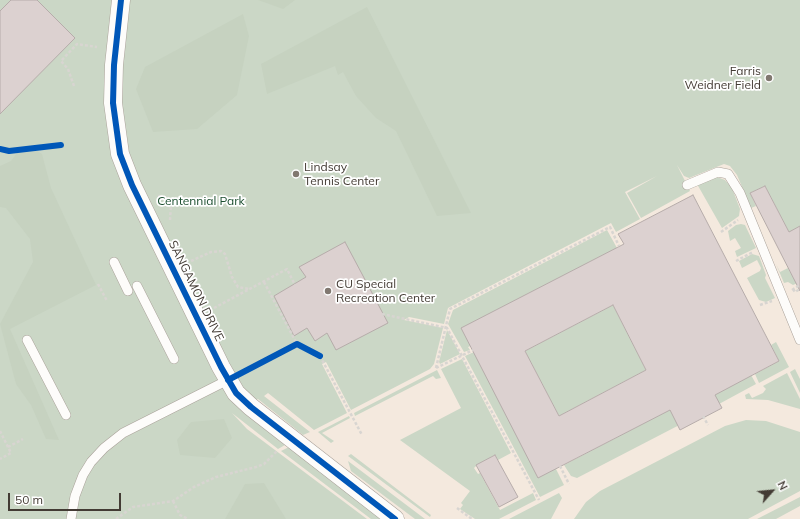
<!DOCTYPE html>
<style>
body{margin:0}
#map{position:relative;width:800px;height:519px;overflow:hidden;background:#f4e9de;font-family:Mulish,sans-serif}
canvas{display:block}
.north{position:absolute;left:752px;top:471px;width:40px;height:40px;-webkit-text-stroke:3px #fff;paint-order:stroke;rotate:63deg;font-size:11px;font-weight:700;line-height:16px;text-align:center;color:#433b34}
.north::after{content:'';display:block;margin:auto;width:14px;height:18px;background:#433b34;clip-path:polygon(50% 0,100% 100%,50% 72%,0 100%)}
.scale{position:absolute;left:8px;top:493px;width:113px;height:18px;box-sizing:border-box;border:2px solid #433b34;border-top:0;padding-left:5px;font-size:12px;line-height:14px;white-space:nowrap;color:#433b34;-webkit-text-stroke:3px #fff;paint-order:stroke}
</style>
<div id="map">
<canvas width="800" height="519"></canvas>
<div class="north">N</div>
<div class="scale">50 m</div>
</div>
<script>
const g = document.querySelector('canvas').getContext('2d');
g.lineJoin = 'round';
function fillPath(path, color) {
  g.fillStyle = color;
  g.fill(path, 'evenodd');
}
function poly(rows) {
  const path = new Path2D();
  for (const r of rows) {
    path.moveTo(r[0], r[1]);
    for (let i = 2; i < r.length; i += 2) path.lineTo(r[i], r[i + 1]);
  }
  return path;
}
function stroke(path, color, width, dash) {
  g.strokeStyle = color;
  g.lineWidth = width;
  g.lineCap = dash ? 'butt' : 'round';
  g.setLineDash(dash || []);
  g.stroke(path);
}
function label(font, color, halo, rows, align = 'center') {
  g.font = font + ' Mulish,sans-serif';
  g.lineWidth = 3.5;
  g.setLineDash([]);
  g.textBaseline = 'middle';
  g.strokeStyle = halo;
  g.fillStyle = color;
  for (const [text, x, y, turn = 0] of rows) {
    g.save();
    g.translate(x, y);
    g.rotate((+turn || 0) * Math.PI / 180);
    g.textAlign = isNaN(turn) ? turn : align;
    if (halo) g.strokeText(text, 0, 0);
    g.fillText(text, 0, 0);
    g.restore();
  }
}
const green = poly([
 [0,0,800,0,800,253,765,186,750,193,756,206,751,208,737,175,730,166,724,164,689,178,684,176,677,165,690,191,641,218,627,193,657,176,625,192,640,219,616,232,611,223,448,308,444,324,409,317,404,320,443,328,434,364,430,369,351,410,326,362,322,364,347,413,314,430,268,393,264,396,310,432,303,435,258,399,240,409,285,445,278,449,232,413,247,429,367,519,0,519],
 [717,177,725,180,732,188,740,209,739,216,722,228,697,184],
 [741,224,745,225,756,248,737,257,735,251,741,248,735,238,730,241,728,231,736,225],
 [607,230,617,248,462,328,471,346,468,347,470,350,464,352,448,324,453,310],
 [752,254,759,256,766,275,765,278,775,298,766,302,759,300,747,278,760,271,761,268,757,260,742,268,739,261],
 [776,264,780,272,788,268,794,279,800,276,800,282,793,285,788,282,784,283],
 [613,305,646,370,559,416,525,351],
 [447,330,460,354,440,364,439,362],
 [776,342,789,367,759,383,755,374,779,361,771,345],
 [474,352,556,469,564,485,540,497,465,356],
 [462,359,511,453,498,460,495,455,477,465,474,468,478,474,480,473,500,510,533,493,536,500,499,519,475,519,460,509,463,505,461,503,470,491,400,440,461,408,441,369],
 [795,369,800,379,800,393,790,372],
 [437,370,441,378,436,379,433,376,355,416,354,413],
 [787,373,800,399,800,409,768,400,746,399,745,395,749,393,752,398,763,393,766,389,763,386],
 [751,375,756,384,719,404,705,400],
 [688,400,689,420,577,478,571,476,564,465],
 [349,416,350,418,322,433,334,441,331,443,318,432],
 [746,420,766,421,800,432,800,491,748,519,574,519,586,502,600,491,725,426],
 [289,447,383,519,371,519,281,451],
 [351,454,431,515,430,517,348,456],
 [348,461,425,519,415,519,351,471],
 [559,493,562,498,551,519,509,519],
 [800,497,800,506,776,519,757,519]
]);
const forest = poly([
 [258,0,295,0,283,9],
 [367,7,471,213,437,216,396,131,376,118,356,96,343,72,338,75,335,66,267,94,261,64],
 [243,14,249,36,237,95,197,129,153,132,136,89,145,67],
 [37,151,42,154,51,188,96,285,10,329,59,440,46,439,31,405,16,384,0,324,33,262,30,239,6,208,0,207,0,166,11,161,17,153],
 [224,419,232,438,215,458,180,455,177,440,191,422],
 [264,483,286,519,225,519,245,484]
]);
const building = poly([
 [11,0,37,0,75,38,0,114,0,11,11,0],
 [765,186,789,232,800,226,800,291,750,193,765,186],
 [693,195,779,361,715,395,722,408,680,430,670,410,538,478,461,328,624,244,618,234,693,195],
 [613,305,646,370,559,416,525,351,613,305],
 [345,242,388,323,336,350,327,333,315,341,307,328,294,336,274,296,306,277,299,267,345,242],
 [495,455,518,497,499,507,476,465,495,455]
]);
const path = poly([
 [74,86,68,69,61,61,77,44,97,47],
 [158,196,168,198,171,204,170,220],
 [721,232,738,220],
 [191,261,211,252,221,251,225,254,232,277,238,287,249,289],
 [736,261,753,252],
 [264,282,297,344],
 [98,284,107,301],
 [793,289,795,292,800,289],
 [792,290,800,285],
 [760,305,772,301],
 [214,308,287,269,295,285],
 [382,314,447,328,539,500],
 [320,356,362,435],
 [436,368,450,309,610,227,619,246],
 [436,368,473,350],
 [703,416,708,425],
 [0,431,11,453,0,459],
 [8,447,23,439],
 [560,466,569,484],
 [173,501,180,515,188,519],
 [457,508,472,519],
 [116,519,133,507,173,501,194,487,216,477,256,467,264,464,277,451]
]);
const lane = poly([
 [687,185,718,172,728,174,740,193,800,340],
 [114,262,128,291],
 [137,286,174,359],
 [27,340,66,415],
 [71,519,75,496,83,475,91,462,104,448,123,433,228,380]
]);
const street = poly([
 [121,0,114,65,113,103,120,154,132,185,221,367,236,393,251,407,395,519]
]);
const cycleway = poly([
 [121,0,114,65,113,103,120,154,132,185,221,367,236,393,251,407,395,519],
 [0,149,9,151,61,145],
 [228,380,297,344,320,356]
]);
const markers = [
 [769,78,4,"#817870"],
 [296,174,4,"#817870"],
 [328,291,4,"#817870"]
];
const poiNames = [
 ["Farris",761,71,"right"],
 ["Weidner Field",761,85,"right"],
 ["Lindsay",304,167],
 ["Tennis Center",304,181],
 ["CU Special",336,284],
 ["Recreation Center",336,298]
];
const parkNames = [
 ["Centennial Park",201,201]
];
const streetNames = [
 ["SANGAMON DRIVE",196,291,64]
];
fillPath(green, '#cbd7c6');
fillPath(forest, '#c6d2c0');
fillPath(building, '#dcd1d0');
stroke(building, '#b6acaa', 1);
stroke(lane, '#aaa29a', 10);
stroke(street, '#aaa29a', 19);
stroke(path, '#d8d5d1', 2.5, [3, 2]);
stroke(lane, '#fdfcfa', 9);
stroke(street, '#fdfcfa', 18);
stroke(cycleway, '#0057b8', 6);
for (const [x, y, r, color] of markers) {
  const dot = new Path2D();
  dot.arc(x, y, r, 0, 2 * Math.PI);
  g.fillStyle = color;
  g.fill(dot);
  stroke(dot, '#fff', 1.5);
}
label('12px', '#433b34', '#fff', poiNames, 'left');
label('12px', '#1a4d2e', '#fff', parkNames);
label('12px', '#433b34', '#fff', streetNames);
</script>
